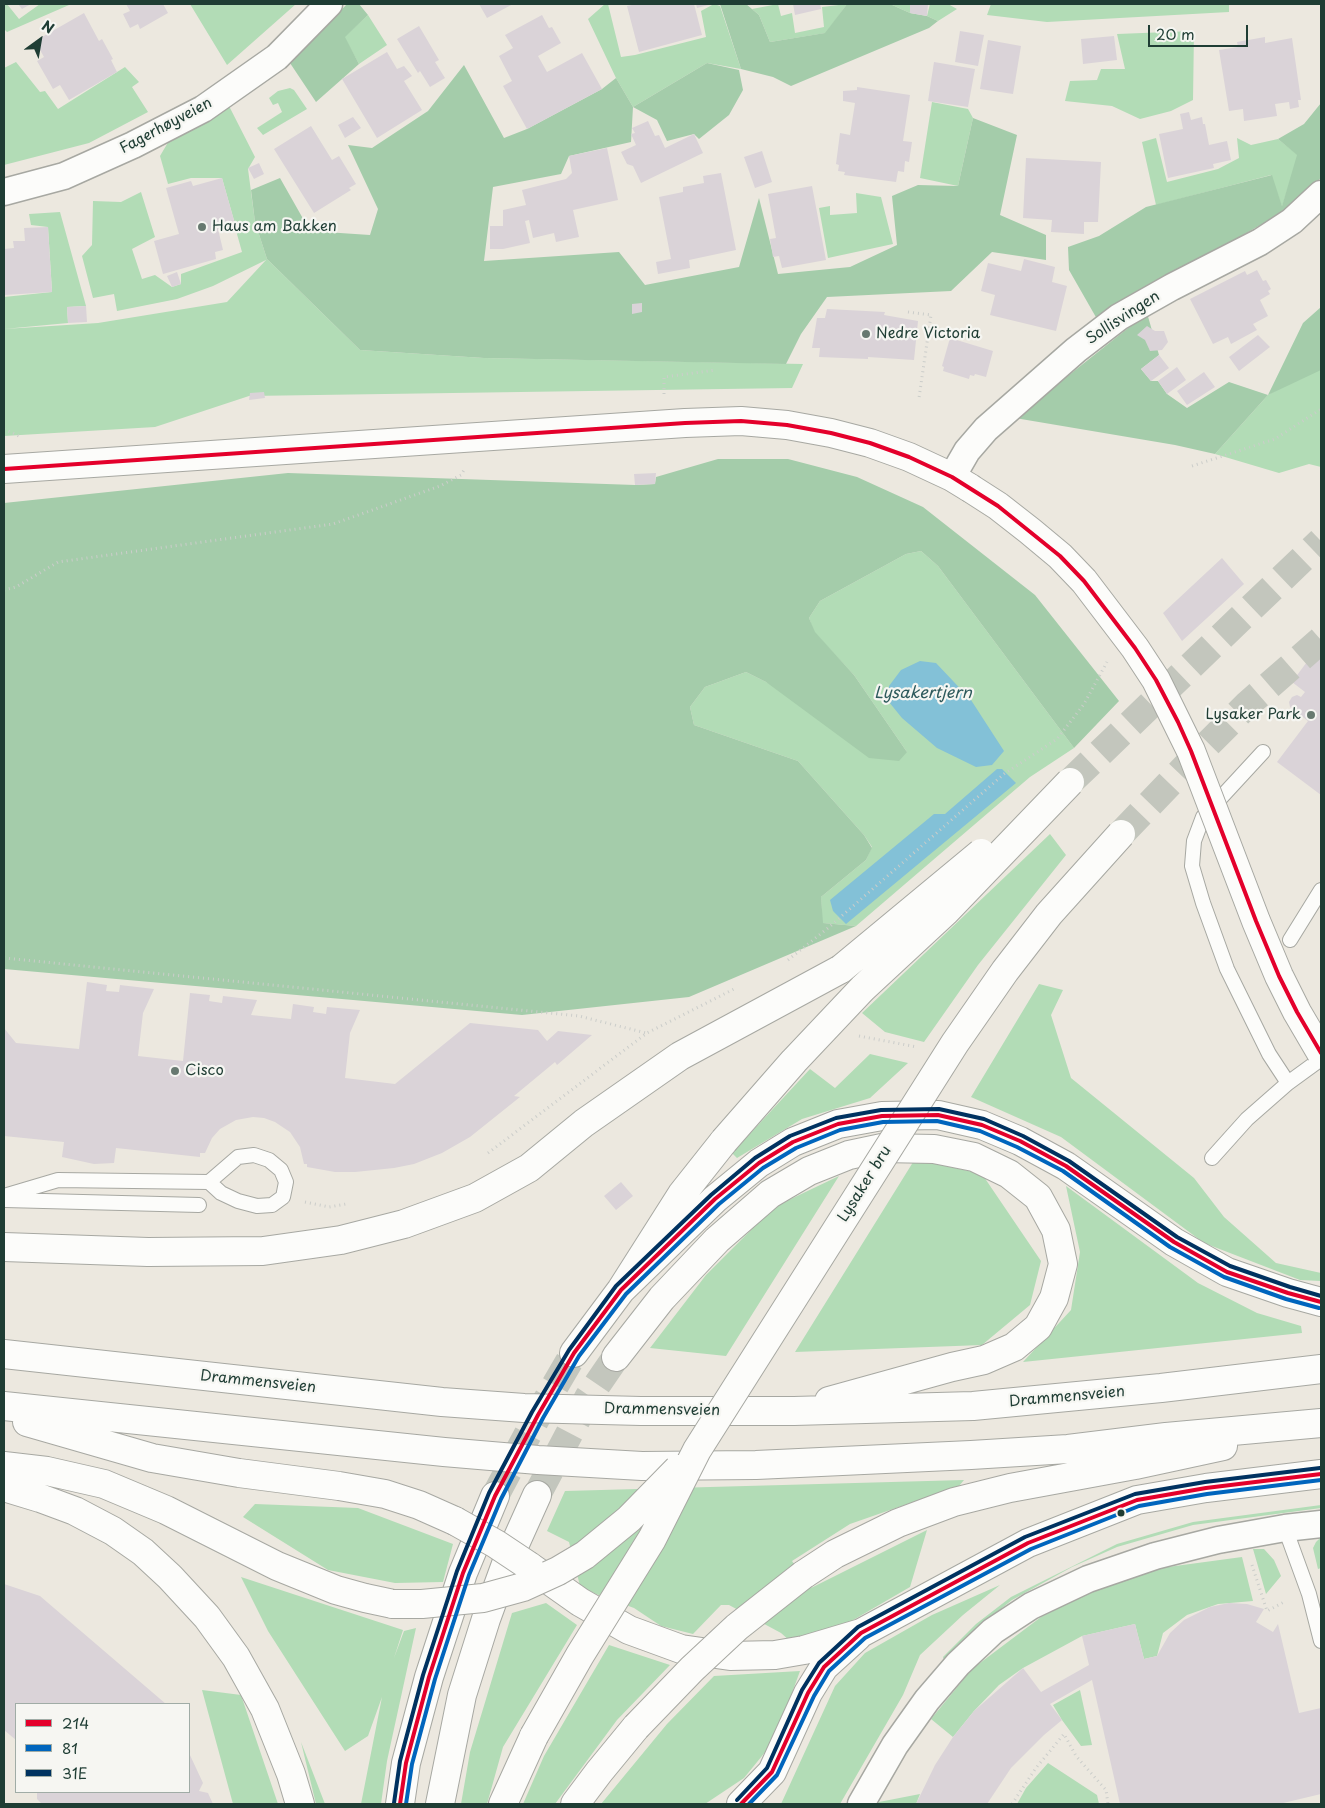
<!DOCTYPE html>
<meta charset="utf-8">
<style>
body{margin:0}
#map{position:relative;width:1325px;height:1808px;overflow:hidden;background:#ece8df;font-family:"Playpen Sans",sans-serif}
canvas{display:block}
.frame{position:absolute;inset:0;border:5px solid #1f3d34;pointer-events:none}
.legend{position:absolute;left:15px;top:1703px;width:175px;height:90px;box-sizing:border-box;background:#f6f6f2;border:1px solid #a0aca6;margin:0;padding:6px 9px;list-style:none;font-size:15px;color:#1f3d34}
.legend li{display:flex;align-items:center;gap:10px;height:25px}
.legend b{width:25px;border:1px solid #a0aca6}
.north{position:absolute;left:15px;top:15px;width:50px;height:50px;-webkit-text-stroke:4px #f6f6f2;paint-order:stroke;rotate:32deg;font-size:14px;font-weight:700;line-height:20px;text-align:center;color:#1f3d34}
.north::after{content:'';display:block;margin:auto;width:18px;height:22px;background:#1f3d34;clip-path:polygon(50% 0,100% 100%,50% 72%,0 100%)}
.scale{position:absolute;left:1148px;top:25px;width:100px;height:22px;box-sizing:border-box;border:2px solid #1f3d34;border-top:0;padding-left:6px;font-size:15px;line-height:18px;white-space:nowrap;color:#1f3d34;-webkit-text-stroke:4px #f6f6f2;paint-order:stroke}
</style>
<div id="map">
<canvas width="1325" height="1808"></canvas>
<div class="frame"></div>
<ul class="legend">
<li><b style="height:6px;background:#e4002b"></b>214</li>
<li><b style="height:6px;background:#0065bd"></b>81</li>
<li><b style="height:6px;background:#003260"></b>31E</li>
</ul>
<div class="north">N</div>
<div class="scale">20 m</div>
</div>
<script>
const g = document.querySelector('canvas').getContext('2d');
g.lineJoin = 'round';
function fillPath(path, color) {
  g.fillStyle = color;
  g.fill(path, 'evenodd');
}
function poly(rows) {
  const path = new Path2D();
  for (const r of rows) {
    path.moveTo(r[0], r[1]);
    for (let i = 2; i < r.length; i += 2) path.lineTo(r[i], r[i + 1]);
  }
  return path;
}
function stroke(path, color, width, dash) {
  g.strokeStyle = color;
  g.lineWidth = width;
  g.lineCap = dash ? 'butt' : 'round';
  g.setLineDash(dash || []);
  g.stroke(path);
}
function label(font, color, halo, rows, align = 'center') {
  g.font = font + ' "Playpen Sans",sans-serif';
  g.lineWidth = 4.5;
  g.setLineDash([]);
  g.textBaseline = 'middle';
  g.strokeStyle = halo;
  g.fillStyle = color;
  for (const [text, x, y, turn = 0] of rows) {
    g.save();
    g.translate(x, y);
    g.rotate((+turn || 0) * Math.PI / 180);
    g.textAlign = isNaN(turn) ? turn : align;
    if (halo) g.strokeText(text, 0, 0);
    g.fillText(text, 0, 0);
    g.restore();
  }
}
const green = poly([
 [4,4,7,4,19,19,40,4,68,4,69,5,7,32,4,29],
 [190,4,296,4,227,65],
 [605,4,608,4,621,57,635,55,706,37,701,11,714,4,720,6,741,69,707,63,633,107,616,78,588,19],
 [778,4,781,16,792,13,795,33,824,27,822,7,847,4,826,33,770,42,759,15,752,9],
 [890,4,910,4,910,13],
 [930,4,948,4,957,9,938,21,927,16],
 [991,4,1229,4,1229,12,1047,22,987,15],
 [368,15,387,45,359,64,344,37],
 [1194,31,1193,100,1171,111,1140,119,1112,106,1065,101,1070,81,1097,80,1101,69,1125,69,1117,34],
 [16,62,40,92,45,91,58,109,125,67,139,82,132,87,148,112,89,143,4,165,4,68],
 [290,88,294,90,307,109,263,135,257,128,282,112,278,103,273,105,269,98,278,91],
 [932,102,968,109,973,118,958,186,920,178],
 [229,106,255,157,248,169,255,222,267,259,360,350,484,358,803,364,792,388,249,396,155,427,4,436,4,329,98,323,227,302,266,260,213,286,177,299,117,311,114,294,93,298,82,256,92,245,93,201,121,202,141,192,155,237,132,249,142,279,155,275,172,287,181,284,181,274,242,252,235,227,251,223,235,224,222,178,191,178,168,184,160,156,170,139],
 [1156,138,1167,182,1218,169,1239,158,1237,138,1251,145,1278,139,1298,155,1282,207,1271,175,1156,205,1142,142],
 [856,193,881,197,893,244,828,258,819,208,830,206,830,215,857,213],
 [60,212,86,306,67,307,68,323,4,329,4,297,52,292,48,227,31,225,29,214],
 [1321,365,1321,467,1309,464,1279,473,1215,454,1268,395],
 [921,551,938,566,1074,748,1030,777,856,926,822,923,821,897,866,860,872,847,864,835,798,761,694,725,690,707,705,687,746,672,907,752,854,675,814,632,809,618,820,601,906,554],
 [1050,834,1066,855,978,965,924,1042,885,1032,862,1013],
 [1039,984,1063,990,1051,1015,1071,1078,1194,1178,1224,1217,1276,1263,1321,1273,1321,1281,1300,1280,1204,1243,1061,1137,971,1097],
 [870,1054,908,1063,870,1098,802,1119,737,1158,732,1153,810,1069,835,1088],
 [915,1159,982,1174,1041,1261,1030,1305,982,1345,795,1352],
 [839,1176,726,1356,650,1348,706,1275,774,1207],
 [1066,1186,1198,1283,1257,1313,1301,1326,1302,1333,1023,1362,1071,1310,1080,1252],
 [964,1480,959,1486,850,1524,792,1561,811,1588,927,1530,910,1587,848,1623,790,1641,781,1633,729,1605,721,1605,693,1634,661,1626,634,1608,596,1594,580,1586,569,1542,547,1531,565,1491],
 [255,1504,358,1508,453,1544,443,1582,395,1583,328,1570,243,1517],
 [1321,1505,1321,1508,1193,1525,1117,1547,1072,1567,1012,1600,977,1628,944,1660,943,1657,976,1624,1011,1597,1117,1544,1193,1522],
 [1321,1537,1321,1568,1318,1569,1313,1548,1316,1542],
 [1253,1549,1264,1549,1274,1560,1281,1576,1266,1594],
 [1242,1557,1253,1601,1218,1604,1187,1615,1163,1633,1157,1656,1144,1659,1135,1624,1082,1636,1023,1668,999,1685,974,1711,953,1737,931,1719,972,1669,1041,1617,1097,1588,1153,1569],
 [241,1577,403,1630,394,1658,404,1631,416,1628,387,1761,381,1804,361,1804,382,1697,368,1736,345,1751,268,1631],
 [1000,1585,963,1615,920,1655,903,1695,840,1804,781,1804,835,1686,865,1653,932,1615],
 [546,1603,577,1625,503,1747,487,1804,461,1804,470,1752,512,1613],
 [609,1645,670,1665,617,1720,555,1804,523,1804,544,1756],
 [800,1671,775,1740,744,1778,705,1804,601,1804,667,1724,714,1676],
 [202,1690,241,1695,278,1804,233,1804],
 [1080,1690,1092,1745,1081,1746,1062,1720,1053,1705],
 [301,1742,325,1804,316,1804],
 [1048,1763,1097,1795,1099,1804,1017,1804,1026,1788],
 [920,1794,916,1804,877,1804,879,1802]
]);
const forest = poly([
 [347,4,359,4,368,15,345,37,359,64,316,102,290,63],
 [720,4,746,4,752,9,759,15,770,42,825,33,847,4,890,4,910,13,927,16,938,21,929,28,791,86,773,77,741,69],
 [707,63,739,70,743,90,729,115,699,139,694,134,667,141,657,120,633,107,631,142,569,156,561,174,493,187,484,261,619,252,645,285,739,267,759,198,778,274,850,267,897,245,892,196,918,185,958,186,973,118,1017,135,1000,215,1046,235,1046,260,992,252,951,291,827,297,801,334,786,364,484,358,360,350,267,259,255,222,251,190,280,178,310,231,370,235,378,209,348,145,372,148,428,111,464,65,504,138,527,129,602,89,616,78,633,107],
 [1321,103,1321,178,1283,212,1097,319,1069,270,1068,247,1099,236,1146,207,1272,175,1282,206,1297,155,1278,139,1304,124],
 [1321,307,1321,370,1268,395,1215,454,1175,445,1015,418,1147,313,1159,355,1141,369,1151,381,1158,381,1167,394,1187,408,1229,382,1268,395,1303,323],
 [718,459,788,459,857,477,923,507,1035,595,1119,701,1074,748,938,566,921,551,906,554,820,601,809,618,815,632,854,675,907,752,899,761,869,758,766,682,746,672,705,687,690,707,694,725,798,761,864,835,872,848,866,860,821,897,823,923,856,926,689,997,522,1015,4,969,4,503,288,473,635,485,655,484,656,477]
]);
const water = poly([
 [920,661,936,663,971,700,1004,751,992,765,976,767,937,748,902,718,889,702,889,686,901,670],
 [997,769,1002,769,1016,783,846,924,833,911,830,900,934,814,945,814]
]);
const building = poly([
 [18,4,31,4,22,9],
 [126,4,163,4,168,13,140,29,138,24,130,28,123,14,130,11],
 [479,4,513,4,487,18],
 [637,4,694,4,702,35,639,52,627,6],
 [696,4,712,4,697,8],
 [793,4,820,4,821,9,795,15],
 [910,4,928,4,927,16,910,13],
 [84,13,99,41,102,39,113,59,111,60,117,72,69,100,60,85,53,89,37,61,44,57,35,41],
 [542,15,549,28,552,27,561,43,538,56,547,72,582,53,602,89,527,129,503,86,512,81,499,56,513,48,505,35],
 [419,26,439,60,435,62,445,78,430,87,420,71,418,73,397,39],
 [960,31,984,35,978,66,955,62],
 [1114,36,1117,60,1083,64,1081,39],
 [1265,37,1265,43,1292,38,1301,100,1298,100,1299,107,1290,109,1289,102,1275,104,1277,116,1244,121,1243,109,1229,111,1219,50,1238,47,1237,42],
 [988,40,1021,46,1013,94,980,89],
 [387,52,397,69,404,66,412,76,404,81,422,110,377,138,342,79],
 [934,62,975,69,968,107,928,101],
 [857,87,910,95,903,141,912,142,909,162,905,161,904,172,898,171,896,182,844,175,845,172,838,171,839,165,836,164,840,133,850,135,855,103,843,101,843,91,857,90],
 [1189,112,1191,120,1202,117,1203,124,1205,124,1209,145,1227,141,1231,160,1213,164,1214,168,1168,178,1159,134,1183,129,1180,114],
 [353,117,361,128,345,138,338,125],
 [648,121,655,136,659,135,665,148,694,134,703,153,641,183,633,166,627,164,621,152,636,145,631,134,635,133,632,128],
 [311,126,332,160,339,156,356,184,349,188,351,190,314,213,274,149],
 [607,148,618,200,573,210,579,237,556,242,554,233,533,238,529,220,525,221,530,243,503,249,490,249,490,226,503,226,503,210,526,205,522,190,566,179,572,173,569,156],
 [762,151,772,182,755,188,744,157],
 [1026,158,1101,162,1098,222,1084,222,1084,234,1051,232,1052,220,1023,218],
 [259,163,264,174,254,179,248,168],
 [721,173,736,250,689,260,690,268,658,274,656,262,671,259,659,197,683,192,683,187,704,183,703,176],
 [222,178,235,224,218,229,223,250,215,252,216,259,163,274,154,241,179,234,166,188,191,181,193,186],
 [812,186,826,260,782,268,779,256,773,257,770,239,776,238,768,194],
 [48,227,52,292,4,295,4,249,14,248,13,241,25,241,24,228],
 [1024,259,1055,267,1052,282,1067,286,1056,331,990,315,995,295,981,291,988,263,1021,271],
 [1257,270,1263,281,1266,280,1271,289,1268,291,1270,294,1260,300,1268,316,1253,324,1257,330,1231,344,1228,337,1213,344,1190,299,1245,271,1247,275],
 [177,272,181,284,172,287,167,276],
 [642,303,642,312,632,314,632,304],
 [86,306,87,322,68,323,67,307],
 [827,309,885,312,884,315,918,321,914,360,868,357,868,359,819,357,820,348,812,348,817,318,825,318],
 [1147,326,1155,331,1164,331,1168,342,1162,350,1150,351,1145,340,1137,335],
 [1258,335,1270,347,1239,371,1229,357],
 [950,338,993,351,986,377,975,374,974,376,970,375,969,379,943,371,944,367,942,366],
 [1159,355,1169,368,1151,381,1141,369],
 [1177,367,1186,380,1167,394,1158,381],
 [1204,372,1215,387,1187,405,1177,391],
 [264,392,265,398,249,400,250,393],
 [656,473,655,484,635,485,634,474],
 [1222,558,1244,584,1182,641,1163,613],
 [1321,643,1321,795,1277,762,1308,721,1290,707,1289,702,1292,697,1297,695,1301,697,1305,692,1292,682],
 [87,982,107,985,106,991,119,992,120,985,154,989,143,1013,138,1056,183,1061,190,993,210,995,209,1001,222,1003,223,996,257,1000,251,1015,291,1019,293,1004,314,1007,313,1012,326,1014,327,1007,360,1010,350,1033,345,1078,395,1084,470,1023,538,1030,547,1041,558,1031,592,1035,557,1065,555,1062,514,1096,520,1097,470,1137,442,1153,414,1164,394,1168,355,1172,335,1172,307,1167,307,1164,304,1164,300,1147,290,1132,275,1122,264,1118,253,1117,236,1120,220,1129,212,1138,205,1153,200,1153,200,1157,116,1148,114,1163,94,1164,62,1157,64,1142,4,1136,4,1028,16,1043,79,1049],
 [621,1182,633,1196,616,1210,604,1196],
 [4,1584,40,1596,166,1704,16,1704,16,1740,4,1730],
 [1229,1603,1247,1604,1264,1609,1256,1622,1273,1632,1278,1624,1299,1713,1321,1708,1321,1794,1279,1804,1120,1804,1092,1680,1050,1704,1062,1720,1044,1735,1011,1768,987,1804,916,1804,935,1765,953,1737,974,1711,1023,1668,1041,1692,1089,1665,1082,1636,1135,1624,1144,1659,1157,1656,1170,1633,1184,1620,1210,1607],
 [189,1753,203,1783,199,1791,208,1793,213,1804,42,1804,37,1799,37,1792,189,1792]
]);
const trunkTunnel = poly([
 [1070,782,1321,541],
 [1121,834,1194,758,1248,704,1321,640],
 [537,1495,588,1398,616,1357],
 [495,1496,538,1415,574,1353]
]);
const path = poly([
 [908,312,931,315,919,398],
 [664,394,664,377,716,370],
 [4,429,19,436],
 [1192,466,1275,439,1321,409],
 [4,590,16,587,58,562,333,524,440,486,461,475,464,470],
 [4,958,579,1016,646,1033],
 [788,960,828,928,1004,774,1057,739,1084,704,1107,662],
 [859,1036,917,1047],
 [488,1153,647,1033,736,988],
 [305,1202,329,1207,346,1204],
 [1252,1565,1267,1611,1286,1601],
 [1012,1804,1036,1768,1064,1734,1076,1756,1106,1790,1108,1804]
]);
const service = poly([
 [1263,752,1203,817,1194,841,1192,866,1203,903,1227,969,1269,1054,1288,1083],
 [1290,940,1321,890],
 [1212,1158,1247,1119,1288,1083,1321,1059],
 [4,1196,58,1180,209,1182,221,1193,238,1201,257,1206,272,1205,283,1197,286,1182,281,1170,269,1160,254,1155,238,1157,209,1182],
 [5,1200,199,1205],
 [1285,1528,1309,1594,1321,1641]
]);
const minor = poly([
 [4,192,64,176,133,145,203,109,277,57,329,4],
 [952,477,967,451,986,429,1076,350,1119,317,1172,287,1260,242,1292,221,1321,194],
 [861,1804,895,1745,927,1700,958,1664,993,1631,1031,1606,1088,1579,1155,1556,1218,1540,1285,1528,1321,1524]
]);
const secondary = poly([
 [4,469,685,423,741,421,787,425,831,433,870,443,909,457,952,477,970,488]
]);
const trunk = poly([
 [4,1247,148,1252,263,1251,341,1240,404,1224,475,1198,529,1168,584,1123,680,1056,841,969],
 [621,1290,715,1199,759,1163,793,1142,838,1124,882,1116,938,1115,982,1125,1020,1141,1066,1166,1174,1242,1227,1272,1288,1293,1321,1302],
 [574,1353,621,1290,682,1194,724,1141],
 [4,1354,442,1402,524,1408,641,1411,794,1411,973,1406,1161,1388,1321,1369],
 [616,1357,662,1298,717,1240,770,1194,809,1171,849,1155,882,1148,934,1149,974,1157,1009,1174,1038,1197,1056,1230,1063,1264,1054,1298,1038,1327,1014,1347,984,1360,952,1367,829,1401],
 [4,1406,444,1452,538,1460,642,1466,756,1465,971,1455,1068,1449,1166,1437,1321,1423],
 [27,1422,152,1458,239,1473,339,1486,385,1494,419,1505,455,1521],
 [4,1466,47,1471,104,1484,166,1510,277,1566,336,1590,365,1598,393,1604],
 [4,1487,40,1498,75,1511,113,1531,143,1552,170,1577,207,1617,236,1657,265,1709,291,1774,300,1804],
 [529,1566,580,1602,629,1630,681,1649,730,1656,775,1655,804,1650,861,1633,1028,1543,1137,1500,1206,1488,1321,1474],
 [803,1575,835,1554,898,1523,954,1502,1010,1488,1135,1465,1223,1446],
 [400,1804,406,1763,429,1677,463,1573,495,1496],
 [440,1804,462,1695,486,1619,506,1564,537,1495],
 [503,1804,534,1736],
 [575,1804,599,1772,636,1727],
 [741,1804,772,1772,808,1693,824,1667,857,1637]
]);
const secondaryBridge = poly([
 [970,488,998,506,1030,531,1060,556,1084,581,1135,648,1156,680,1191,751,1256,921,1279,976,1297,1012,1321,1053]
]);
const trunkBridge = poly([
 [841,969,981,853],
 [724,1141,794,1061,863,988,945,912,1070,782],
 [455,1521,496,1544,529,1566],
 [393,1604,422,1604,483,1598,523,1587,558,1571,585,1555,629,1519,678,1469],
 [636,1727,692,1669,737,1627,803,1575],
 [534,1736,580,1655,652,1539,697,1450,955,1043,1005,971,1049,914,1121,834]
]);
const bus1 = poly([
 [4,469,685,423,741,421,787,425,831,433,870,443,909,457,952,477,998,506,1060,556,1084,581,1135,648,1156,680,1178,722,1191,751,1256,921,1279,976,1297,1012,1321,1053],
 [400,1804,406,1763,429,1677,463,1573,495,1496,538,1415,574,1353,621,1290,715,1199,759,1163,793,1142,838,1124,882,1116,938,1115,982,1125,1020,1141,1066,1166,1174,1242,1227,1272,1288,1293,1321,1302],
 [741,1804,772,1772,808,1693,824,1667,861,1633,1028,1543,1137,1500,1206,1488,1321,1474]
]);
const bus2 = poly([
 [406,1804,412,1764,435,1679,469,1575,501,1499,543,1418,579,1356,626,1294,719,1204,763,1168,796,1148,840,1130,883,1122,937,1121,980,1131,1017,1147,1063,1171,1170,1247,1224,1277,1286,1299,1319,1308],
 [749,1804,777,1775,814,1696,829,1671,865,1638,1031,1549,1139,1506,1207,1494,1321,1480]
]);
const bus3 = poly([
 [737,1800,767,1768,802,1690,819,1663,858,1627,1025,1537,1135,1494,1205,1482,1320,1468],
 [394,1803,400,1761,423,1675,457,1571,489,1493,532,1412,569,1350,616,1286,711,1195,755,1158,790,1136,836,1118,881,1110,939,1109,984,1119,1023,1136,1069,1161,1177,1237,1230,1266,1290,1287,1321,1296]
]);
const markers = [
 [202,227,5,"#677970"],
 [866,334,5,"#677970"],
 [1311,715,5,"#677970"],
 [175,1071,5,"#677970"],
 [1121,1513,4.5,"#1f3d34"]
];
const streetNames = [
 ["Fagerhøyveien",166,126,-28],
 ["Sollisvingen",1123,318,-33],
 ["Lysaker bru",865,1184,-58],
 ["Drammensveien",258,1382,6],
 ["Drammensveien",1067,1397,-5],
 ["Drammensveien",662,1410,1]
];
const poiNames = [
 ["Haus am Bakken",212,227],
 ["Nedre Victoria",876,334],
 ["Lysaker Park",1301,715,"right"],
 ["Cisco",185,1071]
];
const waterNames = [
 ["Lysakertjern",923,694]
];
fillPath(green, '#b2dcb6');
fillPath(forest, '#a4ccaa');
fillPath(water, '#83c1d7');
fillPath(building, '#dad3d8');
stroke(trunkTunnel, '#c3c6bd', 28, [28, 14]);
stroke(service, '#a7a8a2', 16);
stroke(minor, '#a7a8a2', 29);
stroke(secondary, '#a7a8a2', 30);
stroke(trunk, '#a7a8a2', 30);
stroke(path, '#cbcdca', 3, [1, 4]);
stroke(service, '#fcfcfa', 14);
stroke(minor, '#fcfcfa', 26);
stroke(secondary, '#fcfcfa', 28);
stroke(trunk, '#fcfcfa', 28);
stroke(secondaryBridge, '#a7a8a2', 30, []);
stroke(trunkBridge, '#a7a8a2', 30, []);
stroke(secondaryBridge, '#fcfcfa', 28);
stroke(trunkBridge, '#fcfcfa', 28);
stroke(bus1, '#e4002b', 4);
stroke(bus2, '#0065bd', 4);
stroke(bus3, '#003260', 4);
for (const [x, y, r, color] of markers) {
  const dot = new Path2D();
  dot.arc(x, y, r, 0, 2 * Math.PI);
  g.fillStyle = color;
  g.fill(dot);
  stroke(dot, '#f6f6f2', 2);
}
label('15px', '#1f3d34', '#f6f6f2', streetNames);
label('15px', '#1f3d34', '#f6f6f2', poiNames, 'left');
label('italic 16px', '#2d5a5c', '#f6f6f2', waterNames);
</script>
